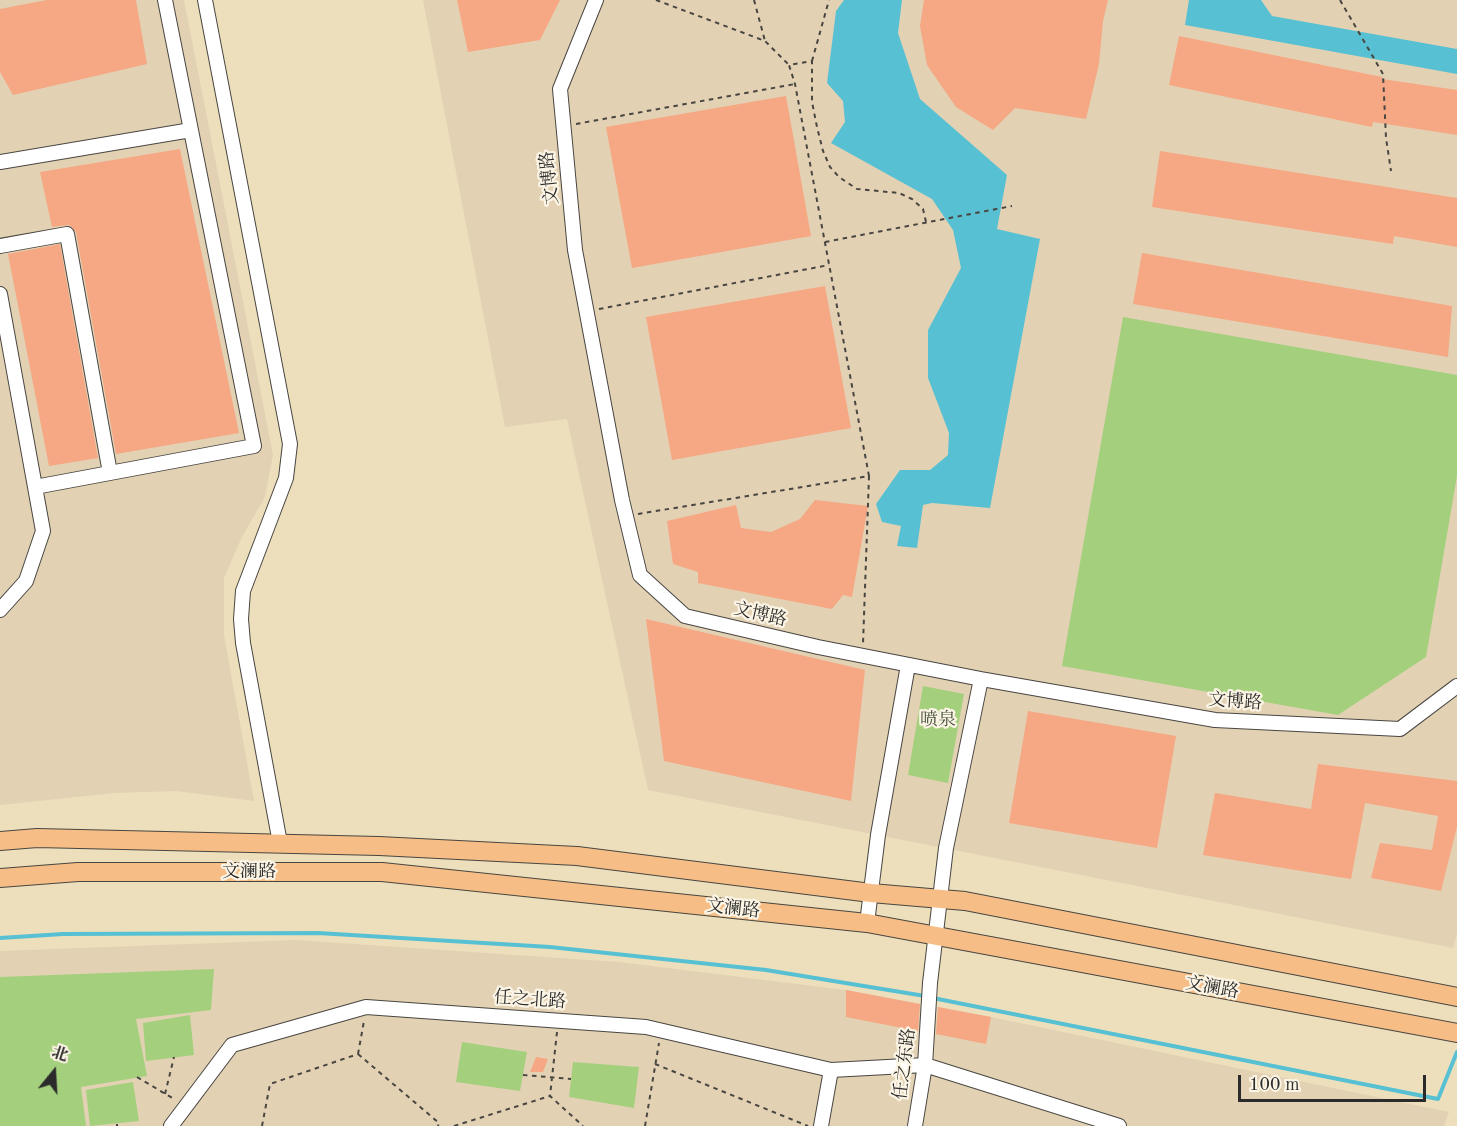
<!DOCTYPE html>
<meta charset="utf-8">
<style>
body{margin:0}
#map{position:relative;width:1457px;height:1126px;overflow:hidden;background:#eddfbc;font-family:"Old Standard TT","Noto Serif SC",serif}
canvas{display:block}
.north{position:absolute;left:24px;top:1042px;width:60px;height:60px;-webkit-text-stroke:4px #fcf5e5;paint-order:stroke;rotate:18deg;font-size:16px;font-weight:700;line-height:24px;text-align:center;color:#2b2b2b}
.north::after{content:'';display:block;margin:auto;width:21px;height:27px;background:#2b2b2b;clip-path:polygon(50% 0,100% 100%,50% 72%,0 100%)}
.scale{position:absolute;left:1238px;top:1075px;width:188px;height:27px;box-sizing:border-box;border:3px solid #2b2b2b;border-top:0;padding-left:8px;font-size:18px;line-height:21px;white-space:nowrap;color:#2b2b2b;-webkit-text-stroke:4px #fcf5e5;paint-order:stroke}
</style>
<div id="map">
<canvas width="1457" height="1126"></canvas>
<div class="north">北</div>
<div class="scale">100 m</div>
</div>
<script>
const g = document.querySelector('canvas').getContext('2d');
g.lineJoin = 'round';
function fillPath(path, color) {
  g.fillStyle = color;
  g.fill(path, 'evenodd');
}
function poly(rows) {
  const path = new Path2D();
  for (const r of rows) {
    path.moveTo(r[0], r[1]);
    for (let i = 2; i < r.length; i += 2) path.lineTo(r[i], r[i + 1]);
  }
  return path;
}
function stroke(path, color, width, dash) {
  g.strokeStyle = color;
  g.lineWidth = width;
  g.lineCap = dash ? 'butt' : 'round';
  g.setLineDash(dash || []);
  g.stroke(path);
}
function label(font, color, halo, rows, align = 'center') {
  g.font = font + ' "Old Standard TT","Noto Serif SC",serif';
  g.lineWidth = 4.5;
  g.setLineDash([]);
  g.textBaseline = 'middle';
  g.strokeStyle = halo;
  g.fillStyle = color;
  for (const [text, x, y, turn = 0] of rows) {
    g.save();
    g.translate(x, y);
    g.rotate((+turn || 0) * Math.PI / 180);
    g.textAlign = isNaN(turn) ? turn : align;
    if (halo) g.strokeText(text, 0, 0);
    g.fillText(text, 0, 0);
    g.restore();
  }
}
const built = poly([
 [0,0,184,0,273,455,265,497,241,539,224,578,224,635,254,801,176,791,115,793,0,805],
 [423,0,1457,0,1457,933,1453,948,648,790,567,419,505,427],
 [295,940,619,962,846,990,991,1017,1449,1112,1444,1126,0,1126,0,951]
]);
const green = poly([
 [1123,317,1457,375,1457,476,1426,657,1338,715,1062,666],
 [923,686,964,694,948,783,908,775],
 [214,969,211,1010,136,1019,147,1076,81,1087,86,1126,0,1126,0,977],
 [190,1015,194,1055,146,1061,143,1023],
 [462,1042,527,1052,520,1091,456,1082],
 [573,1062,639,1067,634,1108,569,1097],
 [133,1082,139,1121,90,1126,86,1090]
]);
const water = poly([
 [844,0,902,0,898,33,920,99,1007,175,997,229,1040,239,990,508,932,503,923,505,917,548,897,546,901,526,882,522,876,504,900,470,930,470,948,455,949,433,928,378,928,330,961,268,953,230,932,199,831,143,845,122,843,101,827,83,836,11],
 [1189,0,1261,0,1272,16,1457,49,1457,74,1185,25]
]);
const stream = poly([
 [0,938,63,934,318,933,550,947,766,970,925,996],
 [933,998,1438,1099,1457,1052]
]);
const building = poly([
 [47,0,136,0,147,64,13,95,0,72,0,9],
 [457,0,560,0,540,40,468,52],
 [924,0,1108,0,1103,21,1099,64,1086,119,1015,108,993,130,956,107,927,65,920,26],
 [1179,36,1382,77,1382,79,1457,90,1457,135,1373,122,1372,127,1169,85],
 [786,96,811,236,632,268,606,127],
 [180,149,239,433,116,454,76,232,69,225,52,227,40,172],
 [1160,151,1457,198,1457,247,1394,236,1393,244,1152,207],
 [60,244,98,458,49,466,8,254],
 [1142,253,1452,306,1448,357,1133,304],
 [825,286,851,428,672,460,646,317],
 [815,500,868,506,852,597,843,595,832,609,698,583,698,572,673,564,667,521,736,505,741,528,771,532,800,519],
 [646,619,865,670,851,801,664,761],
 [1028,711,1176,736,1157,848,1009,823],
 [1318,764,1457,781,1457,827,1441,891,1371,878,1380,843,1432,850,1438,816,1365,803,1351,879,1203,855,1215,793,1311,809],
 [846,990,920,1004,918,1031,846,1017],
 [938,1007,991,1017,986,1044,936,1034],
 [536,1057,548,1059,543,1072,530,1072]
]);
const path = poly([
 [656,0,765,41,789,65],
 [754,0,765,41],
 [1340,0,1383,74,1386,138,1391,171],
 [812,61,829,0],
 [576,124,795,84],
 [825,242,1012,206],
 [599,309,829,265],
 [869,476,795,84,789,65,812,61,812,102,817,127,823,151,830,167,839,177,857,189,899,193,912,199,923,209,926,222],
 [638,514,869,476,863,644],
 [557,1032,550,1096,583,1126],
 [358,1054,439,1123,438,1126],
 [358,1054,364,1021],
 [655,1064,808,1126],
 [523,1075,571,1079],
 [137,1077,174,1099],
 [165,1094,174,1057],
 [117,1124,117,1126],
 [262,1126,270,1084,358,1054],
 [454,1126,550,1096],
 [645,1126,659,1043]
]);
const minor = poly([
 [205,0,290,444,286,478,243,591,241,619,243,643,280,843],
 [596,0,560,89,575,250,622,500,640,575,685,616,818,647,981,679,1215,720,1400,729,1457,686],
 [0,162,191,130],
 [0,246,67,234,110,473],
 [0,294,43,531,26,581,0,610],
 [35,487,254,446,165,0],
 [867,923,878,835,908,665],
 [171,1126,232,1045,366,1007,646,1027,831,1070,925,1065,1119,1126],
 [821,1126,831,1070],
 [915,1126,925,1065,930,983,946,848,981,679]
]);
const major = poly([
 [0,841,37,838,379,846,577,856,871,893,965,901,1457,997],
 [0,878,78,872,382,872,867,923,1457,1033]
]);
const streetNames = [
 ["文博路",550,178,-96],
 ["文博路",760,615,13],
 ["文博路",1235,702,4],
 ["文澜路",249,872],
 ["文澜路",733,909,6],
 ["文澜路",1212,988,10],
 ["任之北路",530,1000,4],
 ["任之东路",905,1064,-83]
];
const parkNames = [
 ["喷泉",938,720]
];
fillPath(built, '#e3d1b4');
fillPath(green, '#a4d07d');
fillPath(water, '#57c1d3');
stroke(stream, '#57c1d3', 4);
fillPath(building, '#f6a783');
stroke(minor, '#484641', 16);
stroke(major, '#484641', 20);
stroke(path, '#484641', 2, [4.5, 4.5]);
stroke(minor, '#fff', 14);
stroke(major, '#f6be86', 18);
label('18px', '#2b2b2b', '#fcf5e5', streetNames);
label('18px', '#495440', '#fcf5e5', parkNames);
</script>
